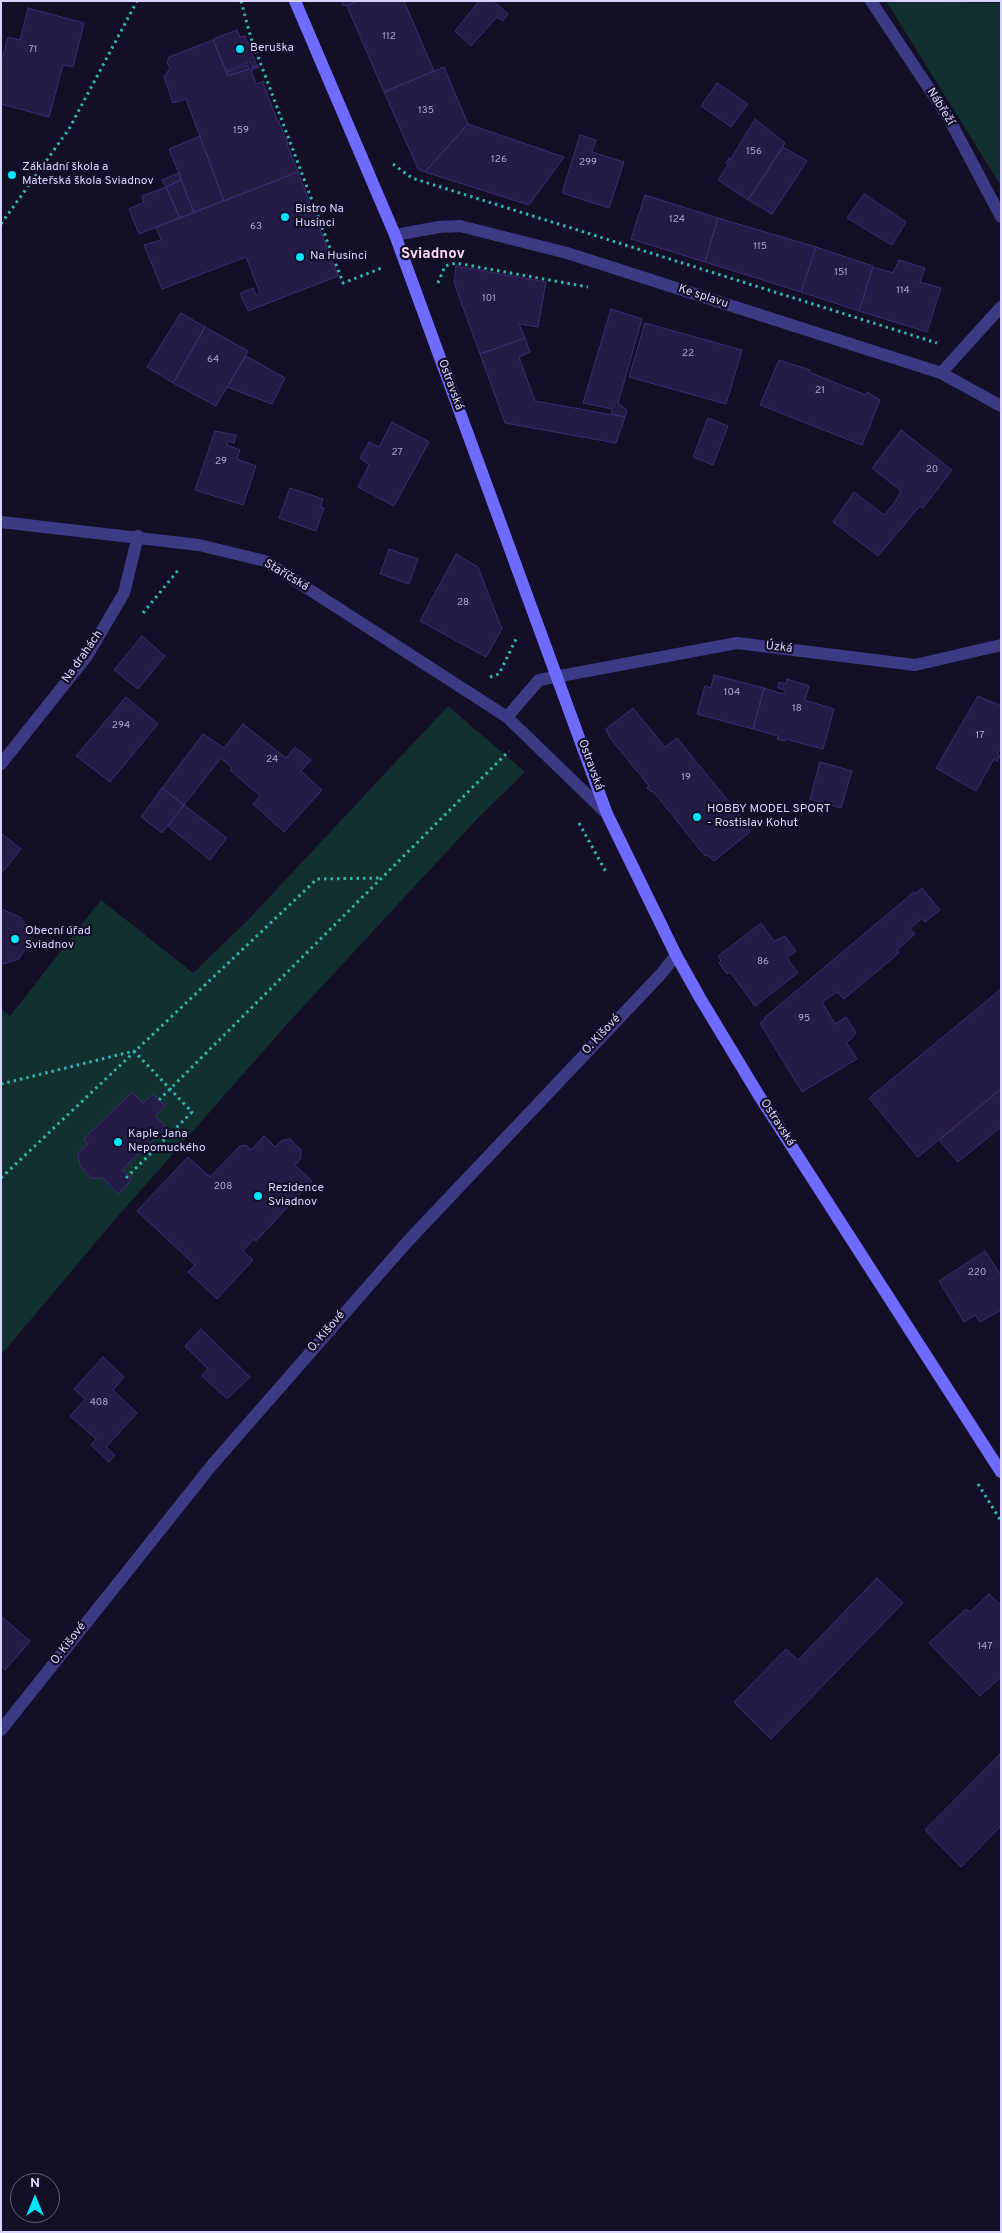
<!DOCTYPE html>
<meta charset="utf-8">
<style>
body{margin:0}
#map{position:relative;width:1002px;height:2233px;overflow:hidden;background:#130f26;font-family:Overpass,sans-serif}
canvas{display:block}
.frame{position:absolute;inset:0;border:2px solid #d9d4ff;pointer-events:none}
.north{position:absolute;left:10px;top:2173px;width:50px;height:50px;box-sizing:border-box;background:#130f26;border:1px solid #625e7d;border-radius:50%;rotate:0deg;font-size:14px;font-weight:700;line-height:20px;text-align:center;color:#d9d4ff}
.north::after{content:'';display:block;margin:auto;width:18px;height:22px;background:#00e5ff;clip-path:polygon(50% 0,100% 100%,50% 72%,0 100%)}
</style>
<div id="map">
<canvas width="1002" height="2233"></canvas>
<div class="frame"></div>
<div class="north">N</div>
</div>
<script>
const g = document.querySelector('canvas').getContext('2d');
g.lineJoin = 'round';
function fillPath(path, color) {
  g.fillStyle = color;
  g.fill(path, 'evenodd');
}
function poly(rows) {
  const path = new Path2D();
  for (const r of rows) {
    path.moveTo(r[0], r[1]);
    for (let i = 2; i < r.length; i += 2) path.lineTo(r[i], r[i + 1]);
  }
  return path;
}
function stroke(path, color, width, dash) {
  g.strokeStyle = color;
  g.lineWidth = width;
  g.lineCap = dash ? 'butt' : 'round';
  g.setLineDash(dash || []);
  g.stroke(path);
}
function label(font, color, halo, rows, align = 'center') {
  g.font = font + ' Overpass,sans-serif';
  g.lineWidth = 4.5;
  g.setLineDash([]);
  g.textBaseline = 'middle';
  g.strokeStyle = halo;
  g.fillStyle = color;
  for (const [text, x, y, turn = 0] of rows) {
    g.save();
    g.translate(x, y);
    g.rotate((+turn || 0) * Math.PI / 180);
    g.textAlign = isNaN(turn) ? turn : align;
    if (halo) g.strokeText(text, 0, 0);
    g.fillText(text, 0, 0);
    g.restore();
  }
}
const green = poly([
 [886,1,1001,3,1001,186],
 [448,706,525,772,476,820,288,1023,112,1223,1,1355,1,1009,10,1016,101,900,193,973,248,920]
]);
const building = poly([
 [341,1,359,1,347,6,346,5,343,6,341,1],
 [359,1,404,1,434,71,384,92,347,6,359,1],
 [479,1,493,1,508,14,503,21,497,17,471,46,455,31,479,1],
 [28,8,84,23,73,67,63,65,49,117,1,104,1,57,3,57,8,37,20,40,28,8],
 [237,30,240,37,245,36,257,66,252,67,250,62,226,71,213,39,237,30],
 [213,40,228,76,258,66,259,67,251,71,256,84,264,81,263,83,278,122,280,121,279,123,288,143,287,144,298,172,224,201,186,99,173,103,164,77,170,68,167,62,169,57,213,40],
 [248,65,250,69,228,76,227,72,248,65],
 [444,67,468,124,425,172,418,169,384,92,444,67],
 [717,83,748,104,731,127,701,106,717,83],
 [755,119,785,143,748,200,718,180,728,165,726,163,729,158,731,159,755,119],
 [468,124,564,157,529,205,425,172,468,124],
 [580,135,596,140,592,152,624,162,609,208,562,193,580,135],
 [200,136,224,201,194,212,169,149,200,136],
 [783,147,807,161,772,214,748,200,783,147],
 [298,172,338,276,248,311,240,293,253,288,256,295,260,293,246,257,162,289,144,245,161,240,156,227,298,172],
 [179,173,181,180,166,187,162,180,179,173],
 [181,180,194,213,180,218,166,187,181,180],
 [166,187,180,218,139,234,129,209,144,202,142,196,166,187],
 [864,194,906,222,892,245,847,218,864,194],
 [645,195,718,218,705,262,631,239,645,195],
 [718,218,816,247,801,292,705,262,718,218],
 [816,247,873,266,859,311,801,292,816,247],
 [899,260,925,268,920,282,941,288,927,332,859,311,873,267,893,273,899,260],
 [456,266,546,282,538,327,519,324,525,338,480,354,454,283,456,266],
 [611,309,642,319,618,403,627,410,625,417,612,414,612,409,583,403,611,309],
 [181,313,205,327,173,383,147,367,181,313],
 [645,323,742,350,726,404,629,377,645,323],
 [205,327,248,351,216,406,173,383,205,327],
 [525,338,530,352,519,357,535,401,625,417,616,443,505,423,480,354,525,338],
 [246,356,285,378,272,404,227,387,246,356],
 [779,360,810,370,809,372,866,395,867,392,880,400,862,445,760,405,779,360],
 [708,418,728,426,713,465,693,457,708,418],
 [392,422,429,442,394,506,358,487,369,465,360,458,369,442,379,447,392,422],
 [901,430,952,470,923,508,920,506,878,556,833,522,854,492,884,515,895,502,901,491,872,468,901,430],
 [215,431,236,435,234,443,228,441,227,445,240,450,237,459,256,466,243,505,195,490,215,431],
 [290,488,323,499,320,507,324,508,316,531,279,518,290,488],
 [389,549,418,559,409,584,380,574,389,549],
 [456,554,478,567,502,629,486,657,420,621,456,554],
 [142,636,165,656,138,689,114,670,142,636],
 [714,675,764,688,753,729,697,714,705,686,711,688,714,675],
 [787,679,809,686,805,700,834,709,823,749,785,739,785,741,777,739,778,736,753,729,764,688,783,694,785,690,778,688,779,682,786,684,787,679],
 [978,696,1001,706,1001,748,997,754,1000,756,997,761,994,759,976,791,936,768,978,696],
 [126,697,158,724,110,782,76,756,126,697],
 [633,708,665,747,677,738,746,823,750,832,714,861,707,855,705,856,653,791,651,792,647,788,649,786,610,738,606,729,633,708],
 [243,724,286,758,295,747,311,760,301,771,322,790,284,832,253,804,260,796,230,770,232,768,221,758,184,805,162,788,203,734,224,748,243,724],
 [820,762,852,771,841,808,810,799,820,762],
 [162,788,184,805,162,833,141,817,162,788],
 [184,805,227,838,210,860,168,826,184,805],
 [1,833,21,849,1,874,1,833],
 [922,888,940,910,925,922,922,918,910,929,915,934,897,950,899,953,844,999,837,992,822,1002,835,1024,846,1017,856,1033,847,1043,857,1059,802,1092,760,1023,765,1020,764,1018,914,892,915,894,922,888],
 [4,910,20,917,26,925,29,934,29,943,19,959,3,964,1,964,1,911,4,910],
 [761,923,774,941,785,936,796,951,787,958,798,973,755,1006,730,972,727,974,719,963,721,961,718,956,761,923],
 [1001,989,1001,1089,918,1157,869,1098,1001,989],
 [1001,1089,1001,1127,958,1162,939,1140,1001,1089],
 [132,1092,143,1103,153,1094,165,1106,155,1116,166,1127,122,1170,132,1179,118,1194,103,1178,91,1178,80,1166,78,1153,88,1144,84,1139,132,1092],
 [264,1136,275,1147,282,1140,290,1139,301,1150,301,1158,295,1165,312,1181,256,1241,254,1239,243,1251,253,1260,217,1299,188,1272,195,1265,137,1211,188,1157,210,1177,240,1146,246,1145,251,1150,264,1136],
 [985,1251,1001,1275,1001,1310,980,1322,975,1315,964,1322,939,1281,985,1251],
 [201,1329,250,1377,227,1399,202,1376,208,1369,185,1346,201,1329],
 [103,1357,124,1377,113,1390,137,1413,106,1447,115,1455,109,1462,91,1445,96,1439,70,1416,85,1399,74,1389,103,1357],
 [877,1578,903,1603,771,1739,734,1702,786,1649,798,1660,877,1578],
 [989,1594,1001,1605,1001,1677,980,1696,929,1643,966,1609,970,1612,989,1594],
 [1,1616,30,1641,5,1670,1,1666,1,1616],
 [1001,1753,1001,1826,961,1867,925,1830,1001,1753]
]);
const path = poly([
 [241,1,251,38,343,283,382,268],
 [393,164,412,178,937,343],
 [1,224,69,129,137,1],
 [438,283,445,266,456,263,588,287],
 [143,613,180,568],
 [490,677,499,674,517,637],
 [579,823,606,872],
 [1,1084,134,1051,192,1112,126,1178],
 [159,1100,509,751],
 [1,1178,317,879,381,878],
 [978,1484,1001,1521]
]);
const street = poly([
 [871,1,948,117,1001,217],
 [395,235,439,227,460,226,567,253,941,373,1001,406],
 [941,373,1001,307],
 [1,522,199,545,265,561,507,717,607,814],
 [507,717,539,680,737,643,915,665,1001,645],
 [1,764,87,656,124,593,138,536],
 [1,1730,212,1465,407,1242,661,974,676,955]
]);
const secondary = poly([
 [295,1,395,235,607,814,676,955,700,998,758,1094,1001,1472]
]);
const markers = [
 [240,49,5,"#00e5ff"],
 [12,175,5,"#00e5ff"],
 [285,217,5,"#00e5ff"],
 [300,257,5,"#00e5ff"],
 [697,817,5,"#00e5ff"],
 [15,939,5,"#00e5ff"],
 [118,1142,5,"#00e5ff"],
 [258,1196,5,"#00e5ff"]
];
const numberNames = [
 ["112",389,37],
 ["71",33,50],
 ["135",426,111],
 ["159",241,131],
 ["156",754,152],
 ["126",499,160],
 ["299",588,163],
 ["124",677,220],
 ["63",256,227],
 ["115",760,247],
 ["151",841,273],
 ["114",903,291],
 ["101",489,299],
 ["22",688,354],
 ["64",213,360],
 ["21",820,391],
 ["27",397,453],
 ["29",221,462],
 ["20",932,470],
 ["28",463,603],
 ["104",732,693],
 ["18",797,709],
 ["294",121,726],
 ["17",980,736],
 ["24",272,760],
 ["19",686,778],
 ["86",763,962],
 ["95",804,1019],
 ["208",223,1187],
 ["220",977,1273],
 ["408",99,1403],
 ["147",985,1647]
];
const poiNames = [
 ["Beruška",250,49],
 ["Základní škola a",22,168],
 ["Mateřská škola Sviadnov",22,182],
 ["Bistro Na",295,210],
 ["Husinci",295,224],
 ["Na Husinci",310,257],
 ["HOBBY MODEL SPORT",707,810],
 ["- Rostislav Kohut",707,824],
 ["Obecní úřad",25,932],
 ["Sviadnov",25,946],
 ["Kaple Jana",128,1135],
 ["Nepomuckého",128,1149],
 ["Rezidence",268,1189],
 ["Sviadnov",268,1203]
];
const streetNames = [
 ["Nábřeží",940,107,58],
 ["Ke splavu",703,297,18],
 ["Ostravská",450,385,70],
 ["Staříčská",286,576,31],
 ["Úzká",779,648,7],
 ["Na drahách",83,657,-55],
 ["Ostravská",590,765,70],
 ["O. Kišové",602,1035,-47],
 ["Ostravská",777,1123,57],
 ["O. Kišové",327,1332,-49],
 ["O. Kišové",69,1644,-52]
];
const quarterNames = [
 ["Sviadnov",433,255]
];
fillPath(green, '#12302f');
fillPath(building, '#241b47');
stroke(building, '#3b2d73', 1);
stroke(path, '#2fb8b0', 3, [2.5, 4]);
stroke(street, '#3d3a85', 12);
stroke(secondary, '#6f6bff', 12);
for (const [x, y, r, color] of markers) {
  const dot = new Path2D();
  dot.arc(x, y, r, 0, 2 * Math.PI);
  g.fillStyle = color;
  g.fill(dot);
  stroke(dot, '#130f26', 2);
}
label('10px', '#aca6d1', null, numberNames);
label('12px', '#d9d4ff', '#130f26', poiNames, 'left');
label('12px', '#d9d4ff', '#130f26', streetNames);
label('bold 15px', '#ffd6f0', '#130f26', quarterNames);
</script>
